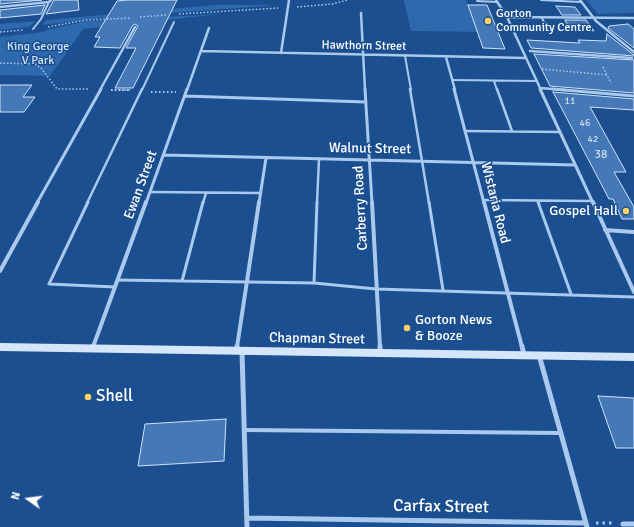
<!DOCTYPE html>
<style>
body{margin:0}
#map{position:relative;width:634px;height:527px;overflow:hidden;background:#1b4f8f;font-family:Signika,sans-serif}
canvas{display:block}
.north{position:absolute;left:8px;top:479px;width:40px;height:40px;-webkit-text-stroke:3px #1b4f8f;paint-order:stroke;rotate:284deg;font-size:11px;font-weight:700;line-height:16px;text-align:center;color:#fff}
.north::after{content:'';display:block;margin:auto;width:14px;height:18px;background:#fff;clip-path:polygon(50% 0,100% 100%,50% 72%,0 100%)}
</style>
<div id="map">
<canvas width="634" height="527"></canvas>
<div class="north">N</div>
</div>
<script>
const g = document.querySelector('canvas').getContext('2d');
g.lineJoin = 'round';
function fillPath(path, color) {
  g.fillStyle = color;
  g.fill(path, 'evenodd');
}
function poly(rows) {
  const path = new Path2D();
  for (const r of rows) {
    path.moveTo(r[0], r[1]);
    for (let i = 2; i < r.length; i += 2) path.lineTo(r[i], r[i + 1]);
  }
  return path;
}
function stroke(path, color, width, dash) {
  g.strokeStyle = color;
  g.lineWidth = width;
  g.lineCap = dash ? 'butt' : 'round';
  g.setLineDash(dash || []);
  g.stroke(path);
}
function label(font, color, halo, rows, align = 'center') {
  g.font = font + ' Signika,sans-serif';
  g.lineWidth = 3;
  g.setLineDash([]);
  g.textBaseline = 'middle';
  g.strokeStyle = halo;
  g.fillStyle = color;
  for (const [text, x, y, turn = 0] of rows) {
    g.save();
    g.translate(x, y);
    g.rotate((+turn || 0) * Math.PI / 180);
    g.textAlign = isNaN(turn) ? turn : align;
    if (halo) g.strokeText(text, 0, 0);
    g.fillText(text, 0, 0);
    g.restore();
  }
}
const green = poly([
 [404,0,466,0,472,14,485,32,411,31],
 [586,0,634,0,634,13,598,14],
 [215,5,278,5,93,19,42,25,46,20],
 [221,14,83,29,50,76,0,75,0,37,43,32,47,30,87,21],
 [36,21,29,27,0,30,0,24]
]);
const building = poly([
 [0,0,42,0,0,4,0,0],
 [54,0,78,0,79,10,46,14,54,0],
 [127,0,177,0,133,88,115,88,136,48,126,48,138,26,135,24,133,25,120,48,94,47,100,37,95,37,117,1,127,0],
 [45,5,41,14,0,18,0,10,45,5],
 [468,5,487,5,505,49,483,48,468,5],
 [556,6,575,7,581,15,562,15,556,6],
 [565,20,586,20,594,31,567,24,565,20],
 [628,24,634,29,634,48,608,28,609,26,628,24],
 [607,34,634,55,634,56,531,48,527,40,580,43,578,40,606,41,607,34],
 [534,54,634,60,634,93,550,86,534,54],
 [0,85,32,85,23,97,35,97,24,112,0,112,0,85],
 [553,92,634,99,634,110,590,107,626,172,614,172,634,207,634,219,622,219,613,199,609,199,553,92],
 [598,396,634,398,634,448,616,448,598,396],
 [226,419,224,461,138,466,145,424,226,419]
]);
const pathFar2 = poly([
 [297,7,332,4,348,0],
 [179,14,278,8],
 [140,17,166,15],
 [48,27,86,20,131,18],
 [0,32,23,30],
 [0,63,35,64,41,68,57,89,88,89],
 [603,67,611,83],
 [542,69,607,75],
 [111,90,130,90]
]);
const pathFar1 = poly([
 [111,90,130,90],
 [151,92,176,92]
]);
const path = poly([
 [596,523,613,523]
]);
const laneFar3 = poly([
 [541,0,581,2],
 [477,1,497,2],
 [542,18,547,29],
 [33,29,41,19,49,2],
 [405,56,411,90],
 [452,80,537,81],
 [494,81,497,90],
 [142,90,174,22]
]);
const laneFar2 = poly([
 [410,89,429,203],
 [497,89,512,131],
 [465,131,560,132],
 [150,192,261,193],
 [483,200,592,201],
 [538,201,539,203],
 [87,203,142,89],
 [203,203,206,193],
 [317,203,319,159]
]);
const laneFar1 = poly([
 [88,202,49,284,115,287],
 [429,202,443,290],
 [538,202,571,294],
 [118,280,314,283,376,289,634,297],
 [182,281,203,202],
 [314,283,317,202]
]);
const lane = poly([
 [245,430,561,433]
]);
const streetFar3 = poly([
 [496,0,507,17,541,90],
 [580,0,596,21,634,52],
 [0,7,49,2,51,0],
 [361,13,365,90],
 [507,17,634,18],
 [201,51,526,58],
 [530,51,632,58],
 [281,53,289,0],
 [446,57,455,90],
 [540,88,565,90],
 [100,90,135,27],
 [187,90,209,28]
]);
const streetFar2 = poly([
 [365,89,372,203],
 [454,89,484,203],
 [540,89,593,203],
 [553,89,634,96],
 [185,96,366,102],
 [164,155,575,165],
 [37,203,101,89],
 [146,203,187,89],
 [259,203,266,158]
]);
const streetFar1 = poly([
 [372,202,380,347],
 [484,202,522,347],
 [593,202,634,292],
 [605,230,634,232],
 [0,271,38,202],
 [93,347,146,202],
 [237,347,259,202]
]);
const street = poly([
 [380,346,380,354],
 [522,346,524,355],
 [92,349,93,346],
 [236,351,237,346],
 [242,351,247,527],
 [539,355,587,527],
 [247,518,586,523],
 [623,524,634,524]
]);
const secondary = poly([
 [0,343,634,353,634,361,0,351,0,343]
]);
const markers = [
 [488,21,4,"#ffd166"],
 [626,211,4,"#ffd166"],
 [407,328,4,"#ffd166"],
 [88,397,4,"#ffd166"]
];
const farNumbernames = [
 ["11",570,101],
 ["46",585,123],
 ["42",593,139]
];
const farPoinames = [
 ["Gorton",496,14],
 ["Community Centre",496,28]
];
const farStreetnames = [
 ["Hawthorn Street",364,46,1]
];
const farParknames = [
 ["King George",38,47],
 ["V Park",38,61]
];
const numberNames = [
 ["38",601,155]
];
const streetNames = [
 ["Walnut Street",370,149,1],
 ["Ewan Street",141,185,-70],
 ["Wistaria Road",495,203,76],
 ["Carberry Road",361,208,-93],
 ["Chapman Street",317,339,1]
];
const poiNames = [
 ["Gospel Hall",618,211],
 ["Gorton News",415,320,"left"],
 ["& Booze",415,336,"left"]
];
const nearPoinames = [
 ["Shell",96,397]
];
const nearStreetnames = [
 ["Carfax Street",441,507,1]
];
fillPath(green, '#2e69ad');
fillPath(building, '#4478b7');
stroke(building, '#cfe3fa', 1);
stroke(pathFar2, '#a9c9ee', 1.5, [1.5, 2]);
stroke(pathFar1, '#a9c9ee', 2, [1.5, 2.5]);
stroke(path, '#a9c9ee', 3, [2.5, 4]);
stroke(laneFar3, '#a9c9ee', 2);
stroke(laneFar2, '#a9c9ee', 2.5);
stroke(laneFar1, '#a9c9ee', 3);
stroke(lane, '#a9c9ee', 4);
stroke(streetFar3, '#a9c9ee', 2.5);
stroke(streetFar2, '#a9c9ee', 3);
stroke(streetFar1, '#a9c9ee', 4);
stroke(street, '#a9c9ee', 5);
fillPath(secondary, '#d6e6fa');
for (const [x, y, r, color] of markers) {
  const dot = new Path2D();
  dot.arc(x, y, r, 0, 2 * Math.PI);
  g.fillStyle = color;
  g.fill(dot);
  stroke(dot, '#1b4f8f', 1.5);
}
label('10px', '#d0dded', null, farNumbernames);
label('12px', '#fff', '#1b4f8f', farPoinames, 'left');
label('12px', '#fff', '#1b4f8f', farStreetnames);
label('12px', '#cfe3fa', '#1b4f8f', farParknames);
label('12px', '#d0dded', null, numberNames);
label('14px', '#fff', '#1b4f8f', streetNames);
label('14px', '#fff', '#1b4f8f', poiNames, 'right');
label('17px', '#fff', '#1b4f8f', nearPoinames, 'left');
label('17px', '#fff', '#1b4f8f', nearStreetnames);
</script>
